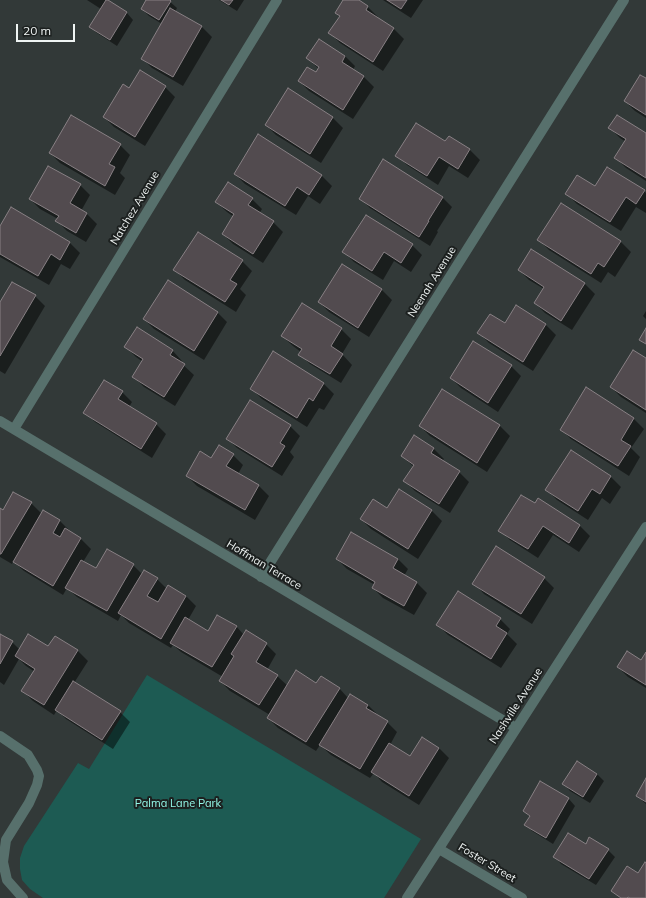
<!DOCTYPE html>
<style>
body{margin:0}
#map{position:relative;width:646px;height:898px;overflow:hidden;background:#323938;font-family:Mulish,sans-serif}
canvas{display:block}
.scale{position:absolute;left:16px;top:24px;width:59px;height:18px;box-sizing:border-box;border:2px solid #eff4f3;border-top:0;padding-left:5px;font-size:12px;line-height:14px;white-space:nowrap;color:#eff4f3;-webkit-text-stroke:3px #1c201f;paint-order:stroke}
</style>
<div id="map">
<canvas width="646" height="898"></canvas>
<div class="scale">20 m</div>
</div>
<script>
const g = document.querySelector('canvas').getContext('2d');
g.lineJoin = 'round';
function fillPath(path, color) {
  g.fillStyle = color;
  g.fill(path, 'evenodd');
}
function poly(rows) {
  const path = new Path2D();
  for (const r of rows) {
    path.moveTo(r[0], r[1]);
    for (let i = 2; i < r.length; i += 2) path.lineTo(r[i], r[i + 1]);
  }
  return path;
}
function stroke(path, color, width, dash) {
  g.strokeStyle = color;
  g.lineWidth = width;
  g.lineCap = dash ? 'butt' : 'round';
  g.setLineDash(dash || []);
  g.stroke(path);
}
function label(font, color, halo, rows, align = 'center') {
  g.font = font + ' Mulish,sans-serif';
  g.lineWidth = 4;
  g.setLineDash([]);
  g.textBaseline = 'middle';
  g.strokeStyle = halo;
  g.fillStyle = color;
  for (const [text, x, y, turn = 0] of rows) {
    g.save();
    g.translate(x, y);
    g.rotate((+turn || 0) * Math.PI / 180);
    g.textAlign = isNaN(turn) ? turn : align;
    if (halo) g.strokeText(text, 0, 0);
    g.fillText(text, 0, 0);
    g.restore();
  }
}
const green = poly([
 [147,675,421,839,384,898,43,898,30,889,22,880,20,869,20,858,24,846,78,763,89,769]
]);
const shadow = poly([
 [87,0,109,0,108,2,127,13,133,20,117,46,97,33,90,27,101,9],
 [148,0,168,0,177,8,175,12,202,27,212,37,183,86,152,68,142,58,162,24,149,16,142,9],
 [219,0,244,0,237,11],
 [344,0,357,0,368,7,378,17,377,18,393,28,404,39,383,71,340,43,330,33,340,17,336,13],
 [383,0,423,0,411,18],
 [345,56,355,66,353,70,364,77,374,87,353,119,309,91,299,81,316,74,319,69,307,58],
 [140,72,165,87,175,97,145,146,114,127,104,117,130,89],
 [646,80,646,118,635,111,625,101],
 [288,90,333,118,343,128,321,163,276,135,266,125],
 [610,128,646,134,646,181,626,168,616,158,626,142,620,138],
 [259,136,322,176,332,186,320,204,308,196,296,215,245,184,235,174],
 [449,137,470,150,480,160,468,178,449,166,438,185,407,165,397,155,446,143],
 [120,145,130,155,120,173,125,178,115,195,60,163,50,153],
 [80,185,90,195,81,211,87,214,97,224,86,242,67,231,57,221,58,219,40,209,30,199],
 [595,187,644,191,646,193,646,213,636,207,621,231,577,204,567,194],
 [442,197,452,207,437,231,438,232,430,246,370,208,360,198],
 [252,199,262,209,259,214,273,222,283,232,263,263,233,244,223,234,234,217,227,212,216,202],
 [561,204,621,242,631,252,615,277,608,272,601,283,549,250,539,240],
 [11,209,70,243,80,253,70,269,61,264,49,285,0,257,0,228],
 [412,245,422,255,411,272,394,261,383,280,354,262,344,252],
 [531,250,585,284,595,294,572,330,545,313,535,303,544,289,529,280,519,270],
 [242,261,252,271,240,289,246,295,236,312,185,280,175,270],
 [342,266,382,290,392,300,369,337,329,312,319,302],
 [35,296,45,306,5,374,0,371,0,304],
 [516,306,546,325,556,335,533,371,489,343,479,333,505,324],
 [646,311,646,319,643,316],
 [217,312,227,322,204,360,154,329,144,319],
 [341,329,351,339,342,354,352,365,341,383,310,364,300,354,301,352,293,346,282,336],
 [126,347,172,350,182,361,181,363,194,375,175,406,144,387,134,377,143,362,136,357],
 [274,353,324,384,334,394,324,410,319,408,307,427,262,399,252,389],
 [646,359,646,413,621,397,611,387],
 [511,366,521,376,498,412,461,388,451,378],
 [586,389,634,419,644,429,631,448,640,457,629,476,571,439,561,429],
 [442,390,500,426,510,436,487,472,430,436,420,426],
 [122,392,132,402,129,407,156,424,166,434,152,458,95,422,85,412],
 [290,426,300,436,290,452,294,457,282,476,237,448,227,438],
 [414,437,434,449,444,459,442,461,459,472,469,482,450,513,415,491,405,481,414,467,402,456],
 [571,452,611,477,621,487,610,504,602,498,588,520,557,500,547,490],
 [233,455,243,465,238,474,259,486,269,496,255,520,197,486,187,476,212,459],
 [399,490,432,511,442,521,418,559,371,529,361,519,388,509],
 [538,500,580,526,590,536,579,552,553,535,538,558,510,540,500,530,535,505],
 [31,503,42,514,60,521,70,531,69,532,81,539,91,549,83,562,96,569,133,565,142,574,157,579,167,589,168,586,186,596,196,606,188,620,208,632,236,626,244,635,266,644,276,654,267,670,277,676,288,686,316,684,339,688,348,698,350,695,368,705,378,715,387,722,397,732,390,745,411,757,439,748,449,758,419,805,382,782,374,773,370,778,331,755,320,745,316,751,278,728,268,718,270,715,230,691,220,681,223,677,181,652,173,645,171,648,129,623,121,615,118,621,77,597,67,588,63,595,24,571,13,561,12,564,0,557,0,509,4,511],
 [337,559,398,559,408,569,404,576,417,583,427,593,414,615,383,598,373,588,375,585,347,569],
 [544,578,554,588,532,624,484,594,474,583],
 [458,593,500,619,510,629,507,634,517,644,501,668,448,635,438,625],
 [0,635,12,642,20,650,49,648,55,637,78,651,88,661,74,683,120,712,130,722,113,749,66,719,57,710,54,715,33,701,23,691,35,672,26,666,19,659,4,685,0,682],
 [646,654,646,688,628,677,618,667,642,661],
 [577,762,597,774,604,781,590,803,570,791,564,784],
 [646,780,646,804,637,796],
 [541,783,569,799,575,806,553,844,532,831,526,824,530,817,524,811],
 [586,845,608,850,615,857,596,885,561,864,555,857]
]);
const building = poly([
 [106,0,108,0,127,12,110,40,89,27,106,0],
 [146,0,170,0,171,1,159,20,141,9,146,0],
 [221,0,233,0,229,5,221,0],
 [343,0,359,0,368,6,366,10,394,28,373,62,328,33,340,16,335,13,343,0],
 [387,0,407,0,401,9,387,0],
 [170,8,202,26,173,77,141,59,170,8],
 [319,39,345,56,342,62,364,76,343,110,298,81,307,67,316,72,319,67,306,58,319,39],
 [140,70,166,86,135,137,103,117,123,84,129,88,140,70],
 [640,75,646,78,646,115,624,101,640,75],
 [288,88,333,117,310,154,265,125,288,88],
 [71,115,121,144,109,164,115,167,105,186,49,153,71,115],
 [617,115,646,133,646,178,614,158,626,139,608,128,617,115],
 [416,123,445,141,449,136,470,149,458,169,439,157,427,176,395,156,416,123],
 [258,134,322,175,309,195,297,187,285,206,234,174,258,134],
 [383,159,443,197,428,221,429,221,419,237,359,199,383,159],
 [48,166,81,184,70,203,87,213,76,233,55,221,59,216,29,199,48,166],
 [607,167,645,190,636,204,626,197,610,222,565,194,577,175,595,186,607,167],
 [228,182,253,198,248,205,274,221,253,254,222,234,234,214,215,202,228,182],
 [561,203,621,241,604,267,598,263,591,274,537,240,561,203],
 [11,207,70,242,60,260,51,254,38,276,0,254,0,226,11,207],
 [366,215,413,244,401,263,384,252,372,271,342,252,366,215],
 [198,232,243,260,230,280,237,284,225,302,173,270,198,232],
 [531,249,585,283,561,321,534,303,544,287,518,270,531,249],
 [342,264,382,289,358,328,318,302,342,264],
 [168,280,218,312,194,351,143,319,168,280],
 [12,282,36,295,0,356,0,302,12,282],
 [302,303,342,328,331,346,343,354,330,374,298,355,302,349,281,336,302,303],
 [516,305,546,324,523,362,477,333,490,314,505,323,516,305],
 [137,327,173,350,170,355,185,364,164,397,132,377,143,359,124,347,137,327],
 [646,328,646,344,639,340,646,328],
 [473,341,512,365,488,403,450,378,473,341],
 [633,350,646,358,646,410,610,387,633,350],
 [273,351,324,383,313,401,309,398,297,418,250,389,273,351],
 [104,380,123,391,118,399,157,423,141,449,83,413,104,380],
 [586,387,634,418,621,440,631,446,618,466,560,430,586,387],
 [442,389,500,425,477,463,419,426,442,389],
 [250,400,291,425,280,443,285,446,272,467,226,439,250,400],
 [414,435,434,448,431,453,460,471,439,504,403,481,414,465,401,456,414,435],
 [219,445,234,454,226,466,259,485,245,510,186,476,200,451,211,458,219,445],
 [571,450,611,476,600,494,592,489,578,511,545,490,571,450],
 [399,489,432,510,408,549,360,519,373,499,387,508,399,489],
 [13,492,32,502,1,554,0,554,0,508,3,510,13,492],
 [521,495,535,503,538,498,580,525,569,543,543,526,528,549,498,531,521,495],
 [43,510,60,520,53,533,60,537,65,528,81,538,53,586,13,562,43,510],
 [351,532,398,559,393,568,417,582,404,606,372,588,375,582,336,559,351,532],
 [496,546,545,577,521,614,472,584,496,546],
 [107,549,134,564,107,611,65,588,81,560,96,568,107,549],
 [144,570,158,578,147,596,158,602,168,585,186,596,161,639,118,613,144,570],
 [458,591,501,618,496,626,507,633,491,659,436,625,458,591],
 [217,615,237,626,212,667,170,643,185,617,208,631,217,615],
 [246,630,267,643,256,662,278,675,259,705,219,681,234,656,231,654,246,630],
 [0,634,13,641,0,664,0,634],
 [28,634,48,646,55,636,78,650,44,705,21,691,35,669,15,656,28,634],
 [627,651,641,660,646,652,646,685,617,667,627,651],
 [296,670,316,683,321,676,340,688,306,742,267,718,296,670],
 [73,681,121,711,102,740,55,710,73,681],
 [350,694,368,705,366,708,388,721,360,769,319,745,350,694],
 [422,737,439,748,409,796,371,772,389,743,410,756,422,737],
 [577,761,597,774,583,797,562,784,577,761],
 [646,778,646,802,636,796,646,778],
 [540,781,569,798,546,838,524,825,530,816,523,811,540,781],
 [568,833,586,844,589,837,609,849,589,879,553,857,568,833],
 [645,862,646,863,646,898,630,898,628,897,627,898,621,898,611,891,627,866,638,873,645,862]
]);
const minor = poly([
 [0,421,516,728],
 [14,429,277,0],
 [261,577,624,0],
 [0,736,28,755,37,770,39,776,37,785,29,803,6,840,3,862,7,880,23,898],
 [439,849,522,898],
 [407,898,646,527]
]);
const streetNames = [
 ["Natchez Avenue",135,208,-59],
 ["Neenah Avenue",432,282,-58],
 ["Hoffman Terrace",264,565,31],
 ["Nashville Avenue",516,706,-57],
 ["Foster Street",487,863,31]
];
const parkNames = [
 ["Palma Lane Park",178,804]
];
fillPath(green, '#1d5b53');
fillPath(shadow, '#0007');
fillPath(building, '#524b4f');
stroke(building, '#888084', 1);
stroke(minor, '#57706c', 10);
label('11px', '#eff4f3', '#1c201f', streetNames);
label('11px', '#93f9e9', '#1c201f', parkNames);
</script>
